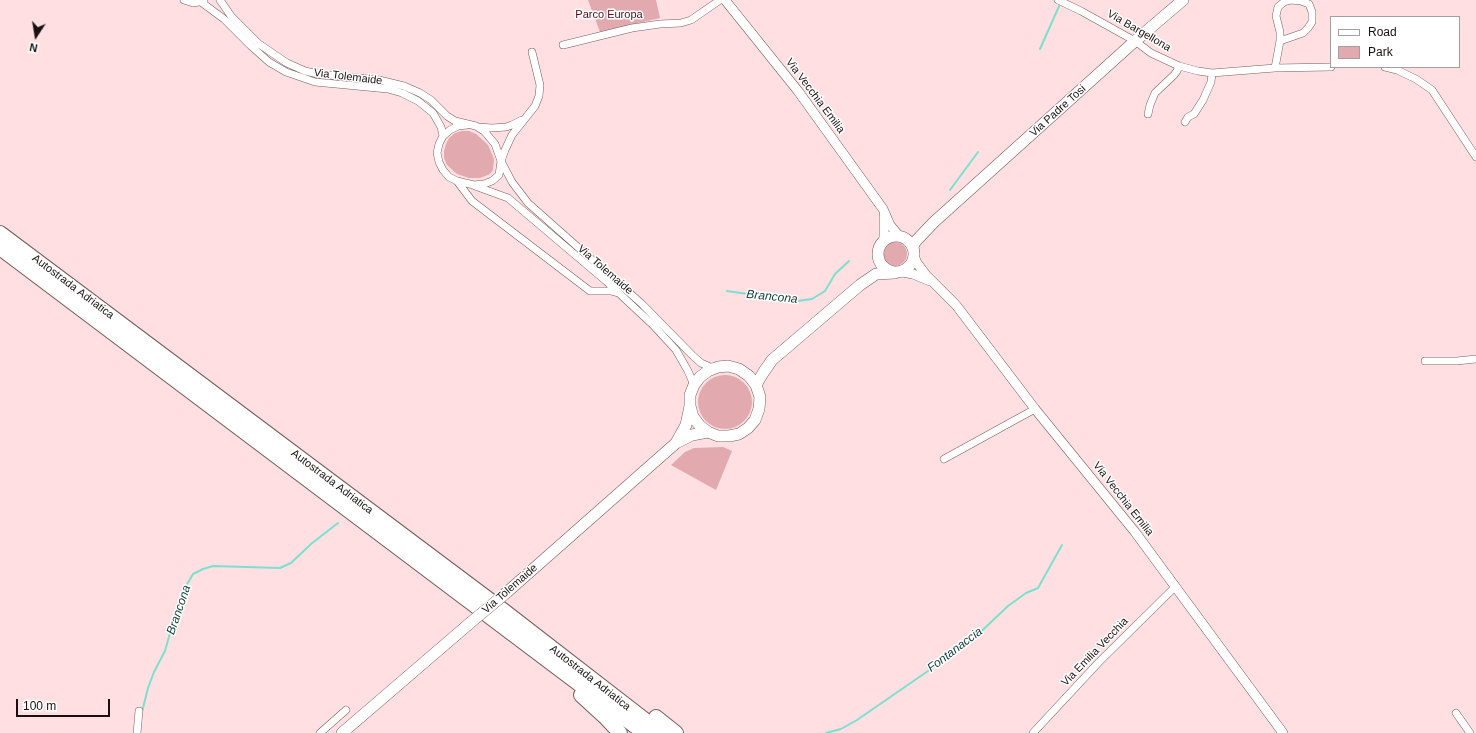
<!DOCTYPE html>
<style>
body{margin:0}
#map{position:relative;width:1476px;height:733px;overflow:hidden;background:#ffdfe1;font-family:Helvetica,sans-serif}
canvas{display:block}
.legend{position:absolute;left:1330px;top:16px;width:130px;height:52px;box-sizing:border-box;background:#fff;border:1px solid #a39fa0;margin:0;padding:5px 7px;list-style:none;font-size:12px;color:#1a1011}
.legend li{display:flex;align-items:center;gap:8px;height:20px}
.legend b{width:20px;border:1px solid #a39fa0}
.north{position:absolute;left:16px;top:16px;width:40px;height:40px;-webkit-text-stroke:3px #fff;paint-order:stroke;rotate:192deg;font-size:11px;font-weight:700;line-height:16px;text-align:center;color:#1a1011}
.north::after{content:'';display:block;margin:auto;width:14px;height:18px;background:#1a1011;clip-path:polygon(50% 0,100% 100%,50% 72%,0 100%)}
.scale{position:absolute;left:16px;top:699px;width:94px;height:18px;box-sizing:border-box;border:2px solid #1a1011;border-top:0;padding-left:5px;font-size:12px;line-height:14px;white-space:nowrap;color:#1a1011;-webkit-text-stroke:3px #fff;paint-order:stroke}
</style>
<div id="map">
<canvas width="1476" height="733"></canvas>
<ul class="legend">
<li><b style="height:5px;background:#fff"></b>Road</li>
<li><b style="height:11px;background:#e2aaae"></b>Park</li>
</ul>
<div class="north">N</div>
<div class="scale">100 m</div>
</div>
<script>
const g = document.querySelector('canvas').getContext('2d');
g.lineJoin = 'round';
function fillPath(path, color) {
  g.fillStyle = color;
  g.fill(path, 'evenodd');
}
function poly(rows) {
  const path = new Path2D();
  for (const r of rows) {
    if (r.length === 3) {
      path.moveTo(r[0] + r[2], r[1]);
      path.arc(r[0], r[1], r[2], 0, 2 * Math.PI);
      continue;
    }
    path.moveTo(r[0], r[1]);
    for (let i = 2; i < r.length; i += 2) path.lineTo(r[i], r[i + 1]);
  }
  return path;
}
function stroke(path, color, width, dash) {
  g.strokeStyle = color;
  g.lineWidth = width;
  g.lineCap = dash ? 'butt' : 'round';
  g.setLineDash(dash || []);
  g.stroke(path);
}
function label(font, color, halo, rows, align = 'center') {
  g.font = font + ' Helvetica,sans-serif';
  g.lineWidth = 3;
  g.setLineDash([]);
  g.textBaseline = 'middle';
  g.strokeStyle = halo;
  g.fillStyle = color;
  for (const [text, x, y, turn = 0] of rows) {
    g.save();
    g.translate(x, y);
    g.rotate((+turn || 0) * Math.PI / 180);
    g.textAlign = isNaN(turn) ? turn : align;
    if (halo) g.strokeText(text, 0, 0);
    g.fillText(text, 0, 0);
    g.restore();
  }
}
const green = poly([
 [588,0,656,0,660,18,600,32],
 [462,131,469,131,476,134,488,145,494,159,493,170,490,174,480,178,469,178,457,174,447,165,444,158,444,151,446,144,449,138,455,133],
 [895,254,12],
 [725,402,27],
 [723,447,732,451,716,490,671,465,685,452,694,448]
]);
const stream = poly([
 [1040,49,1060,4],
 [950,190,978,152],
 [727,291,797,301,812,299,825,291,835,274,849,261],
 [142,712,148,688,154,672,165,651,175,615,186,586,193,574,203,569,213,566,280,568,291,563,311,544,338,523],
 [826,733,841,729,857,720,970,642,1008,606,1026,593,1038,588,1062,545]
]);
const minor = poly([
 [184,0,193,3,204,1],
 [220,0,231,16,259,44,287,63,305,71,318,74,379,80,404,86,420,93,431,100,447,116,455,121,476,126,484,131,495,144,501,161,499,175,492,181,484,184,474,185,457,181,449,177,443,170,439,162,437,153,439,144,443,136,450,130,458,126,467,125],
 [1058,0,1081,11,1135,41,1151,53,1179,66,1198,71,1212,73,1275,68,1331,67],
 [201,2,224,19,251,46,269,62,286,72,315,82,388,89,402,93,418,101,433,113,441,127,443,136],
 [563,45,632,28,660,24,681,23,691,20,720,0],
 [532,52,540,85,539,96,535,106,512,135,505,150,501,161,512,182,528,203,642,304,693,356,701,363,710,367,716,367],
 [1385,67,1397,70,1416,79,1432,90,1476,157],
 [1275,68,1280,41,1280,32,1276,16,1278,7,1284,2,1291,0,1301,1,1309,4,1312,12,1312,22,1308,28,1303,33,1280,41],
 [1148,114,1150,105,1155,93,1174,75,1177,71,1179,66],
 [1185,122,1188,117,1194,114,1203,100,1211,82,1212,73],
 [478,127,492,128,506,127,512,125,522,120],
 [457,181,472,201,590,291,611,291,618,293],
 [475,186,508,198,606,281,653,325,676,350,688,371,694,385],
 [1425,361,1457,361,1476,359],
 [944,459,1035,409],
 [1456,713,1470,733],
 [137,733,139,711],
 [320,733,346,710],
 [1033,733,1099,662,1175,587]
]);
const tertiary = poly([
 [725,0,798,91,883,209,890,225,899,236],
 [884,216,884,240],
 [914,256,917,263,926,275,956,305,1035,409,1135,532,1283,733],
 [902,272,913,274,930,281]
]);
const secondary = poly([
 [896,254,18],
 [913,247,915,242,934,222,1135,41,1183,0],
 [756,385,763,373,772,360,860,285,876,274,895,273],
 [676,443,692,435,708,432,718,436,729,436,739,434,748,428,755,420,759,409,760,397,756,385,749,376,739,369,728,366,718,367,708,371,700,377,694,385,690,395,690,406,693,417,700,426,708,432],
 [506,593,676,443,686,425,690,406],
 [342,733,470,623]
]);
const motorway = poly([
 [0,233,503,610,662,733],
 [0,248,644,733],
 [581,695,605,717,620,733],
 [656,717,676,733]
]);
const secondaryBridge = poly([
 [470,623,506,593]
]);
const parkNames = [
 ["Parco Europa",609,15]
];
const streetNames = [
 ["Via Bargellona",1139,31,30],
 ["Via Tolemaide",348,77,7],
 ["Via Vecchia Emilia",815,96,53],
 ["Via Padre Tosi",1058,111,-42],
 ["Via Tolemaide",605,270,41],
 ["Autostrada Adriatica",73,287,37],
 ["Autostrada Adriatica",332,482,37],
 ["Via Vecchia Emilia",1123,499,52],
 ["Via Tolemaide",510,589,-41],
 ["Via Emilia Vecchia",1095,652,-46],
 ["Autostrada Adriatica",590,678,38]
];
const waterNames = [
 ["Brancona",772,297,6],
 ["Brancona",179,610,-71],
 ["Fontanaccia",955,650,-37]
];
fillPath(green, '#e2aaae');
stroke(stream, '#7ce0cf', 2);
stroke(minor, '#785d5f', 8);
stroke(tertiary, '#785d5f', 10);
stroke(secondary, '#785d5f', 12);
stroke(motorway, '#785d5f', 16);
stroke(minor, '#fff', 7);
stroke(tertiary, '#fff', 9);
stroke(secondary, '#fff', 11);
stroke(motorway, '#fff', 14);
stroke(secondaryBridge, '#785d5f', 12, []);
stroke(secondaryBridge, '#fff', 11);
label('11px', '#520a1b', '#fff', parkNames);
label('11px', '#1a1011', '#fff', streetNames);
label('italic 12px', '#0d3d36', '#fff', waterNames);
</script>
